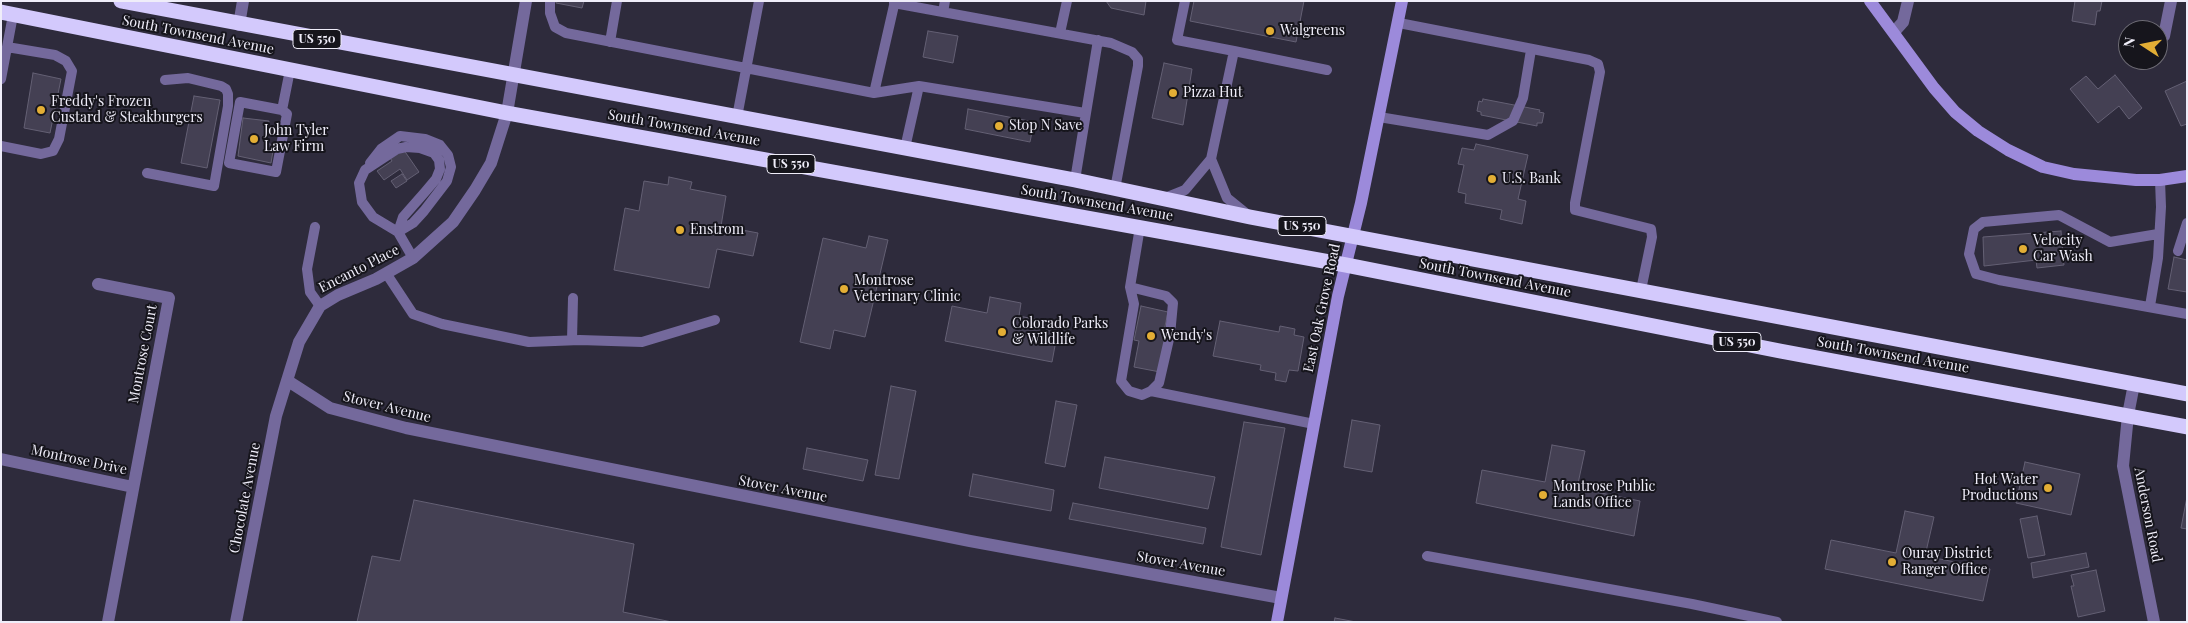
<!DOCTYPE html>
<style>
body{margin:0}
#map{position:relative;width:2188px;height:623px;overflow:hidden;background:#2e2b3c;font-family:"Playfair Display",serif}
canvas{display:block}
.frame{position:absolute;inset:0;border:2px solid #efedf9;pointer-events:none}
.north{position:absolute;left:2118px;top:20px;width:50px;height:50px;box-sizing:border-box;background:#16151c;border:1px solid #6d6b74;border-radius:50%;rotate:281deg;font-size:14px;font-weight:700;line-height:20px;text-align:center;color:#efedf9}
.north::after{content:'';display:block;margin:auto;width:18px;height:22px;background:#e3ae35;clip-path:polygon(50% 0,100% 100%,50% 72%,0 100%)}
</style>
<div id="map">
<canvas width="2188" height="623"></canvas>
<div class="frame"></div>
<div class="north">N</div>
</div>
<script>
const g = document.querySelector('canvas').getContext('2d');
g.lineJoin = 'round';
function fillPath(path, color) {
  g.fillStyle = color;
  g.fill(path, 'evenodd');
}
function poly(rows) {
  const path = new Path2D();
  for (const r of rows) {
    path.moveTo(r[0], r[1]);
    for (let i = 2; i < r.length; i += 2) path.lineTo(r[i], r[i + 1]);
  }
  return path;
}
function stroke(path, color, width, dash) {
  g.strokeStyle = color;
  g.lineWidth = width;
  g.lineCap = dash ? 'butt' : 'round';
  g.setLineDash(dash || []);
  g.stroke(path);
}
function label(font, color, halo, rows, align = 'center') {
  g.font = font + ' "Playfair Display",serif';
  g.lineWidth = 4;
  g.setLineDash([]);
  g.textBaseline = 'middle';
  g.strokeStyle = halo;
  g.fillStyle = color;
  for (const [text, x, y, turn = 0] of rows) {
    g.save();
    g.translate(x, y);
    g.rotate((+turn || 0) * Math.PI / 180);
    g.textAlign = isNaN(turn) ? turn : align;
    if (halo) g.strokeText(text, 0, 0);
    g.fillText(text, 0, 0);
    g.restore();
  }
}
const building = poly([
 [556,1,584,1,582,8,556,3,556,1],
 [1106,1,1146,1,1144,15,1111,8,1106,1],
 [1194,1,1304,1,1296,42,1190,21,1194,1],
 [2075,1,2102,1,2100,11,2097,11,2095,25,2072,21,2075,1],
 [928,31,958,36,953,63,923,57,928,31],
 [1164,63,1192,69,1183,125,1152,118,1164,63],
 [33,73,61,79,50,133,24,128,33,73],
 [2115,75,2142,108,2129,119,2119,106,2098,123,2070,89,2086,76,2098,89,2115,75],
 [2187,81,2187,124,2181,126,2165,91,2187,81],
 [194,96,220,100,207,168,181,163,194,96],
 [1483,99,1540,110,1539,112,1544,113,1542,123,1537,123,1537,126,1481,115,1481,112,1477,111,1479,101,1482,102,1483,99],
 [968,109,1034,122,1030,142,965,129,968,109],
 [243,118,269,121,265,143,274,145,271,163,238,156,243,118],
 [397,140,419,172,407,180,400,169,384,180,377,171,392,161,384,148,397,140],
 [1476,144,1528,155,1518,199,1526,201,1522,224,1500,219,1502,210,1465,203,1466,194,1458,192,1464,165,1458,164,1462,148,1474,150,1476,144],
 [402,174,407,181,396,188,391,181,402,174],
 [669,177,692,182,690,189,726,196,721,226,758,233,753,256,717,249,709,288,614,270,625,208,639,211,644,181,668,185,669,177],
 [2061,231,2064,265,2037,268,2036,260,1984,266,1983,237,2061,231],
 [869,236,888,240,865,337,834,330,830,349,800,342,823,238,866,248,869,236],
 [2174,257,2187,260,2187,292,2168,289,2174,257],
 [990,297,1021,303,1019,316,1059,324,1052,362,945,341,952,306,987,313,990,297],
 [1141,306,1168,312,1164,331,1168,332,1160,372,1134,367,1139,341,1134,340,1141,306],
 [1220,321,1279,332,1280,326,1295,329,1294,335,1304,337,1298,371,1289,370,1286,382,1275,380,1276,373,1260,370,1261,365,1213,356,1220,321],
 [891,386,916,391,899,479,875,475,891,386],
 [1056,401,1077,405,1065,467,1045,463,1056,401],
 [1352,420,1380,425,1372,472,1344,467,1352,420],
 [1244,422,1285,428,1261,555,1221,547,1244,422],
 [1552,445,1585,451,1577,488,1640,501,1634,536,1476,503,1482,470,1545,482,1552,445],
 [807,448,868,460,863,481,803,469,807,448],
 [1105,457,1215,477,1208,509,1099,488,1105,457],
 [2025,462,2080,474,2071,515,2016,503,2025,462],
 [973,474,1054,490,1051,511,969,496,973,474],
 [2187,497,2187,529,2181,528,2187,497],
 [414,500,634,544,623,612,672,622,357,622,372,556,400,561,414,500],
 [1073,503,1206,528,1203,544,1069,519,1073,503],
 [1905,511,1934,517,1925,556,1990,569,1983,601,1825,569,1831,540,1896,553,1905,511],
 [2037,516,2045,555,2028,558,2020,519,2037,516],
 [2086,553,2089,567,2033,578,2031,563,2086,553],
 [2096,570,2105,611,2078,617,2071,586,2074,586,2071,575,2096,570],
 [1335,618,1356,622,1334,622,1335,618]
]);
const lane = poly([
 [550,1,550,13,555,27,566,33,874,93,919,86,1085,113],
 [1185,1,1177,40,1234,51],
 [894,3,1111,43,1132,52,1138,59,1138,66,1115,189],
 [943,12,945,1],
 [1399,23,1589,60,1598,64,1600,72,1575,203,1575,210,1651,229,1652,237,1641,290],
 [1060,33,1067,1],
 [610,42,617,1],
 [1,79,13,15],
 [874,93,895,1],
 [240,102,282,110,287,114,276,172,229,163,240,102],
 [282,110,290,70],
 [737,117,759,1],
 [1379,117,1488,135,1513,121,1523,98,1531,50],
 [1,146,41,154,53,151,59,139,72,71,66,61,55,55,7,47],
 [905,148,919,86],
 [1211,159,1227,198,1248,215],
 [370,163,381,149,400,136,425,139,440,145,448,155,451,167,447,181,424,211,413,223,398,232],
 [147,173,214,186,228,106,228,94,226,89,221,86,188,78,165,80],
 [1075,180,1098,40],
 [1165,198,1185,190,1211,159,1234,51,1327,70],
 [315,227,307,269,310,292,320,306],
 [398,232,403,217,425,192,436,179,440,169,439,160,434,153,420,148,406,147,397,149,365,170,359,183,362,202,373,217,398,232,413,258],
 [2158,234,2110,242,2059,215,1983,222,1974,229,1969,254,1976,274,1999,280,2187,314],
 [2178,251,2187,223],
 [386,273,413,314,442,324,529,342,580,340,642,342,715,320],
 [1130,287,1166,296,1173,303,1170,335,1159,383,1151,391,1142,395,1129,391,1121,381,1134,304,1130,287],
 [1130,287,1140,227],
 [2150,306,2158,258,2161,207,2160,180],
 [572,340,573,298],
 [1151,391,1314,424],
 [1427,556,1692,604,1777,622]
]);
const street = poly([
 [239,25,243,1],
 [1894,32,1903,22,1908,1],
 [2164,36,2171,1],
 [98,284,169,298,108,622],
 [288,381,330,408,406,428,970,541,1281,598],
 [2134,384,2128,415,2123,466,2154,622],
 [1,459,133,487],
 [236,622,276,416,299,342,320,306,338,295,376,279,413,258,453,222,475,190,491,163,507,113,526,1]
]);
const secondary = poly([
 [1870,1,1934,88,1955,112,1978,131,2008,150,2043,167,2074,174,2136,180,2160,180,2187,176],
 [1277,622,1338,296,1361,203,1402,1]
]);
const highway = poly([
 [121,1,1075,180,1250,217,2187,394],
 [1,12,507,113,1346,265,1780,351,2187,427]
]);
const markers = [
 [1270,31,5,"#e3ae35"],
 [1173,93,5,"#e3ae35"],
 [41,110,5,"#e3ae35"],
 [999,126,5,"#e3ae35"],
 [254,139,5,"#e3ae35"],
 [1492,179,5,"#e3ae35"],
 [680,230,5,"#e3ae35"],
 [2023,249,5,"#e3ae35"],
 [844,289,5,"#e3ae35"],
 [1002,332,5,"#e3ae35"],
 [1151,336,5,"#e3ae35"],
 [2048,488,5,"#e3ae35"],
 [1543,495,5,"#e3ae35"],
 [1892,562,5,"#e3ae35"]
];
const shields = [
 [317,39,48],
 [791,164,48],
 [1302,226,48],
 [1737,342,48]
];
const shieldNames = [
 ["US 550",317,39],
 ["US 550",791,164],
 ["US 550",1302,226],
 ["US 550",1737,342]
];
const poiNames = [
 ["Walgreens",1280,31],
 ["Pizza Hut",1183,93],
 ["Freddy's Frozen",51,102],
 ["Custard & Steakburgers",51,118],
 ["Stop N Save",1009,126],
 ["John Tyler",264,131],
 ["Law Firm",264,147],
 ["U.S. Bank",1502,179],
 ["Enstrom",690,230],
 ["Velocity",2033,241],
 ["Car Wash",2033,257],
 ["Montrose",854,281],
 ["Veterinary Clinic",854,297],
 ["Colorado Parks",1012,324],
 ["& Wildlife",1012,340],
 ["Wendy's",1161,336],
 ["Hot Water",2038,480,"right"],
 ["Productions",2038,496,"right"],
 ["Montrose Public",1553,487],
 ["Lands Office",1553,503],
 ["Ouray District",1902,554],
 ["Ranger Office",1902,570]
];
const streetNames = [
 ["South Townsend Avenue",198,35,11],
 ["South Townsend Avenue",684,128,10],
 ["South Townsend Avenue",1097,203,10],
 ["Encanto Place",359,269,-27],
 ["South Townsend Avenue",1495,278,11],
 ["East Oak Grove Road",1322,308,-78],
 ["Montrose Court",143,354,-79],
 ["South Townsend Avenue",1893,355,10],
 ["Stover Avenue",387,407,14],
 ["Montrose Drive",79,460,12],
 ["Stover Avenue",783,489,11],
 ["Chocolate Avenue",245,498,-79],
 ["Anderson Road",2148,515,79],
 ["Stover Avenue",1181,564,10]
];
fillPath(building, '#444053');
stroke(building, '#646074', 1);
stroke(lane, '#74699c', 10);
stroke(street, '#74699c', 12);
stroke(secondary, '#9c8adb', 12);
stroke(highway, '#d3c9fc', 15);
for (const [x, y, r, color] of markers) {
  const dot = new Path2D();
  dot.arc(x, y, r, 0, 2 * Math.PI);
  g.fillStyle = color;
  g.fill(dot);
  stroke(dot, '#16151c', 2);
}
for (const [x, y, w] of shields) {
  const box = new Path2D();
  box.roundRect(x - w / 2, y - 9.5, w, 19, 4);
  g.fillStyle = '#16151c';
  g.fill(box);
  stroke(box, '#efedf9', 1);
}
label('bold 12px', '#efedf9', null, shieldNames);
label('14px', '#efedf9', '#16151c', poiNames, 'left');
label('14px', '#efedf9', '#16151c', streetNames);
</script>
